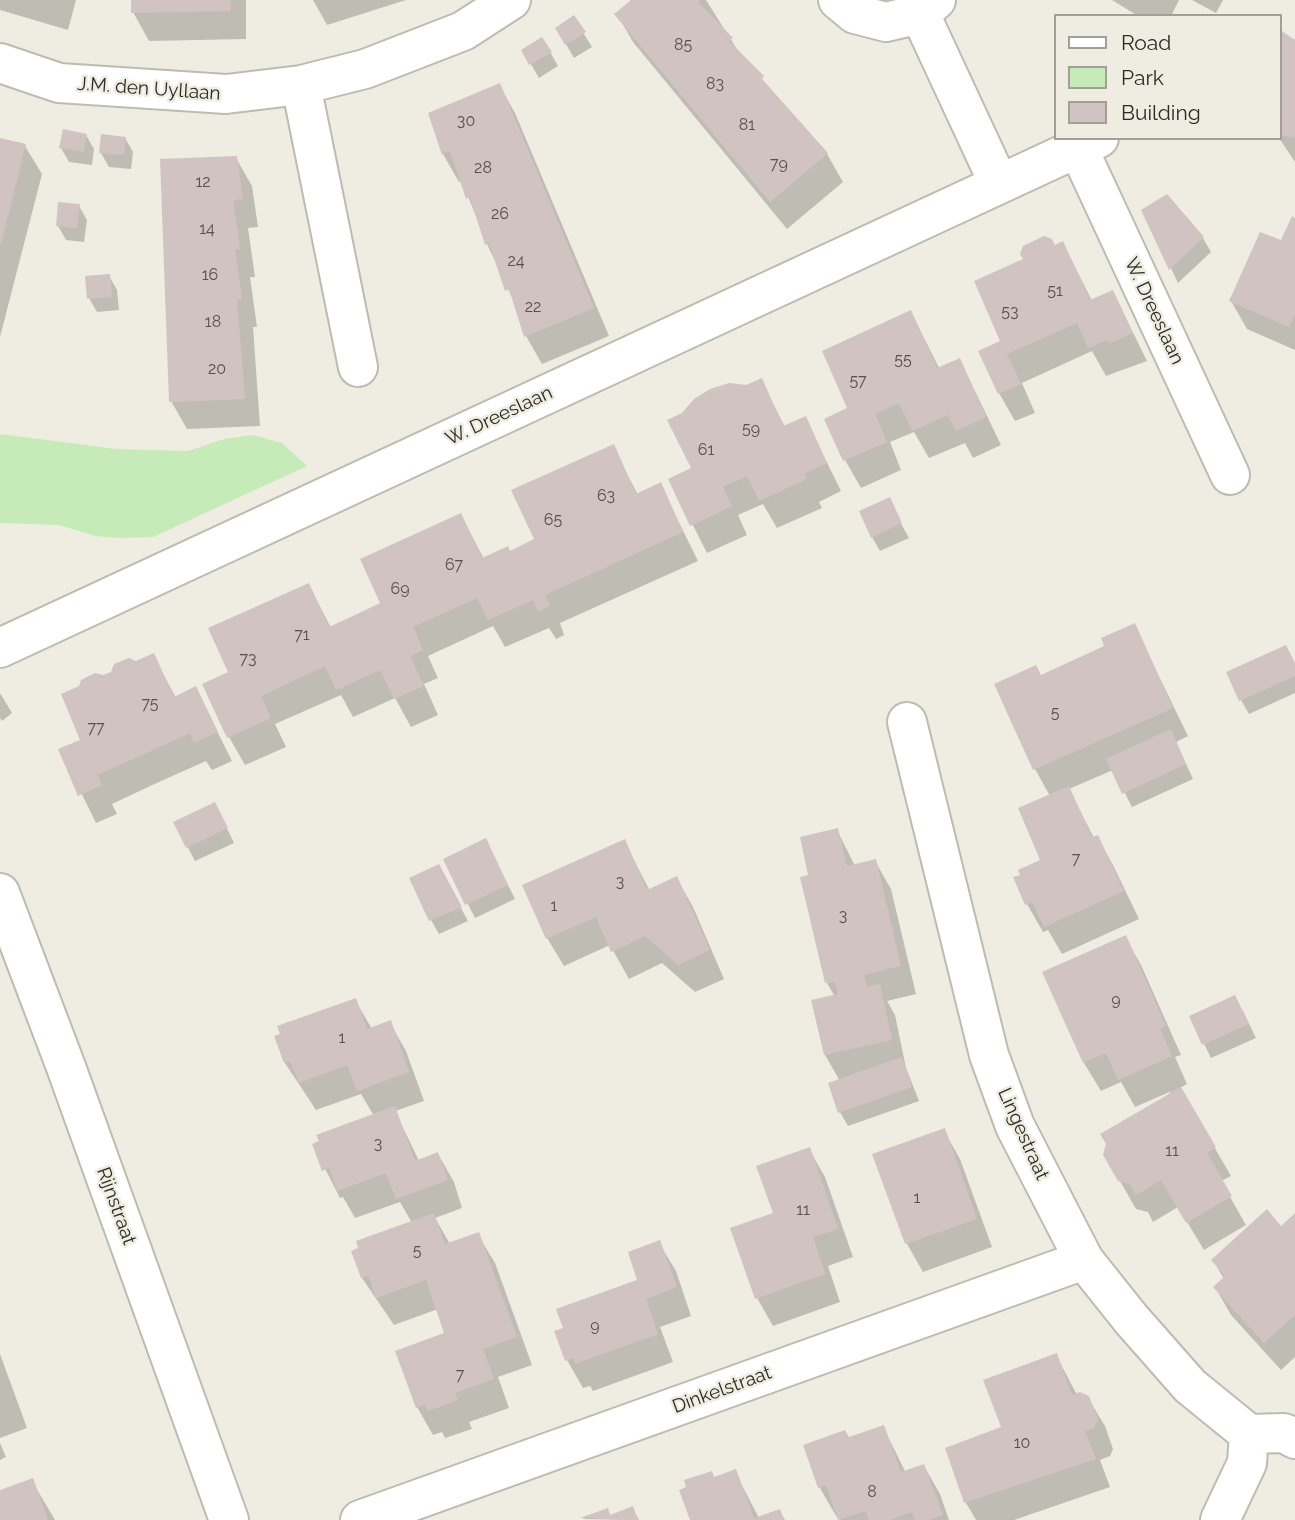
<!DOCTYPE html>
<style>
body{margin:0}
#map{position:relative;width:1295px;height:1520px;overflow:hidden;background:#efece1;font-family:Raleway,sans-serif}
canvas{display:block}
.legend{position:absolute;left:1054px;top:14px;width:228px;height:126px;box-sizing:border-box;background:#efece1;border:2px solid #a19f96;margin:0;padding:9px 12px;list-style:none;font-size:21px;color:#2c2b26}
.legend li{display:flex;align-items:center;gap:14px;height:35px}
.legend b{width:35px;border:2px solid #a19f96}
</style>
<div id="map">
<canvas width="1295" height="1520"></canvas>
<ul class="legend">
<li><b style="height:9px;background:#fff"></b>Road</li>
<li><b style="height:19px;background:#c7ebb8"></b>Park</li>
<li><b style="height:19px;background:#d1c3c1"></b>Building</li>
</ul>
</div>
<script>
const g = document.querySelector('canvas').getContext('2d');
g.lineJoin = 'round';
function fillPath(path, color) {
  g.fillStyle = color;
  g.fill(path, 'evenodd');
}
function poly(rows) {
  const path = new Path2D();
  for (const r of rows) {
    path.moveTo(r[0], r[1]);
    for (let i = 2; i < r.length; i += 2) path.lineTo(r[i], r[i + 1]);
  }
  return path;
}
function stroke(path, color, width, dash) {
  g.strokeStyle = color;
  g.lineWidth = width;
  g.lineCap = dash ? 'butt' : 'round';
  g.setLineDash(dash || []);
  g.stroke(path);
}
function label(font, color, halo, rows, align = 'center') {
  g.font = font + ' Raleway,sans-serif';
  g.lineWidth = 5;
  g.setLineDash([]);
  g.textBaseline = 'middle';
  g.strokeStyle = halo;
  g.fillStyle = color;
  for (const [text, x, y, turn = 0] of rows) {
    g.save();
    g.translate(x, y);
    g.rotate((+turn || 0) * Math.PI / 180);
    g.textAlign = isNaN(turn) ? turn : align;
    if (halo) g.strokeText(text, 0, 0);
    g.fillText(text, 0, 0);
    g.restore();
  }
}
const green = poly([
 [0,434,117,449,188,451,224,439,253,435,282,443,307,466,153,537,122,538,95,536,59,525,0,523]
]);
const shadow = poly([
 [0,0,76,0,68,30,0,10],
 [133,0,246,0,246,39,149,41,133,12],
 [313,0,406,0,327,25],
 [634,0,706,0,740,54,827,154,843,182,787,229,633,42,617,14],
 [1112,0,1179,0,1171,16,1138,16],
 [1192,0,1223,0,1216,13],
 [574,18,592,47,574,58,557,29],
 [1279,31,1295,42,1295,162,1279,138],
 [523,51,550,52,558,66,539,78],
 [499,85,515,113,609,336,542,364,526,336,517,308,487,244,462,181,459,182,443,154],
 [86,135,94,149,92,165,69,162,61,148],
 [125,138,133,152,131,169,109,167,101,153],
 [0,139,25,146,42,174,0,337],
 [236,158,252,186,258,227,248,228,255,277,250,277,257,327,253,327,260,426,187,429,171,401],
 [79,206,87,220,84,242,66,240,58,226],
 [1143,210,1203,238,1211,252,1178,283],
 [1295,220,1295,350,1247,329,1231,301,1282,242],
 [1063,243,1092,301,1113,292,1147,361,1106,376,1092,351,1022,383,1035,413,1015,421,999,393,1003,342,1055,246],
 [109,276,117,290,119,310,97,312,89,298],
 [911,312,939,368,960,360,1001,445,973,458,965,443,929,458,914,432,890,442,901,470,861,488,845,460,849,409],
 [761,380,785,427,805,418,841,491,819,502,822,508,777,528,763,504,738,515,747,535,707,553,670,480,693,469,747,386],
 [613,447,638,495,660,484,698,561,560,623,564,635,556,639,549,628,505,647,493,626,428,656,438,678,424,684,438,715,411,727,395,698,353,717,341,695,275,724,286,747,245,765,229,737,230,673,309,585,331,628,383,604,461,515,484,559,510,553,537,540],
 [894,511,909,538,880,551,872,537],
 [1134,625,1188,736,1176,742,1193,779,1132,807,1113,770,1069,789,1094,838,1097,837,1113,865,1139,919,1062,954,1048,930,1043,932,1027,904,1043,861,1050,796,1035,769,1041,677,1107,647],
 [153,655,176,698,196,689,232,761,212,770,206,761,161,781,112,804,117,814,96,823,60,750,83,740,104,677],
 [1295,663,1295,693,1249,714,1241,700],
 [0,693,12,713,2,721,0,718],
 [222,818,234,843,195,861,175,823],
 [837,830,855,866,875,861,891,889,916,994,887,1001,895,1015,906,1068,919,1101,848,1126,840,1112,840,1081,825,1055,813,1002,835,997,827,983,811,876],
 [624,841,650,891,677,879,693,907,724,979,695,992,662,963,629,979,610,945,564,966,547,938],
 [493,855,515,899,475,918,446,860],
 [438,866,468,921,439,934,431,920],
 [1125,937,1141,965,1181,1055,1175,1057,1187,1084,1180,1088,1231,1176,1221,1181,1246,1225,1204,1250,1178,1207,1153,1222,1148,1212,1136,1209,1105,1155,1172,1091,1135,1107,1121,1082,1101,1091,1084,1063,1044,973],
 [355,1000,372,1029,390,1023,406,1051,424,1101,395,1111,419,1161,438,1154,454,1182,462,1208,435,1218,450,1244,478,1235,495,1263,532,1365,498,1377,509,1408,469,1422,472,1429,445,1438,442,1432,433,1435,417,1407,447,1334,438,1309,394,1325,362,1278,353,1252,412,1223,400,1202,355,1218,343,1197,340,1198,318,1155,374,1116,361,1094,316,1110,285,1063,276,1037],
 [1243,1011,1256,1038,1211,1058,1191,1017],
 [944,1131,960,1159,992,1247,923,1272,907,1244,875,1155],
 [809,1149,825,1177,853,1257,828,1266,840,1302,773,1326,757,1298,776,1214],
 [1295,1215,1295,1357,1281,1370,1231,1315,1215,1287,1224,1279,1213,1260,1281,1228],
 [659,1243,676,1271,691,1316,660,1327,673,1362,593,1391,590,1386,583,1388,567,1360,557,1332,640,1281],
 [0,1354,27,1428,0,1438],
 [1056,1355,1077,1395,1088,1398,1105,1426,1113,1449,1110,1456,1100,1460,1110,1487,1014,1520,976,1520,966,1503,947,1449,1003,1428],
 [883,1427,906,1473,924,1466,940,1494,949,1520,840,1520,836,1516,820,1488,805,1446,849,1439],
 [0,1443,6,1457,0,1460],
 [735,1472,759,1518,780,1511,785,1520,692,1520],
 [32,1481,55,1520,0,1520,0,1492],
 [632,1508,639,1520,583,1519,607,1510,611,1516]
]);
const building = poly([
 [131,0,231,0,231,11,131,13],
 [631,0,700,0,698,2,733,38,729,41,764,76,762,79,828,153,770,202,614,14],
 [574,15,586,32,565,45,555,28],
 [1279,29,1295,40,1295,138,1279,135],
 [542,37,552,52,529,65,521,50],
 [500,83,594,308,524,337,509,289,505,291,489,243,485,245,470,197,466,199,450,151,442,155,428,113],
 [63,129,87,134,84,152,59,148],
 [101,134,126,137,124,155,99,153],
 [0,138,26,144,1,244,0,244],
 [237,156,243,199,233,200,240,249,235,249,242,299,237,299,245,399,169,402,160,159],
 [1167,194,1204,237,1169,270,1141,210],
 [58,202,80,204,77,228,56,226],
 [1292,216,1295,218,1295,314,1289,327,1229,301,1260,232,1281,240],
 [1044,236,1052,239,1055,245,1063,241,1090,300,1113,290,1133,333,1109,344,1107,340,1088,348,1077,323,1007,354,1021,384,998,394,978,351,1000,341,974,281,1023,259,1020,254,1023,246],
 [110,274,112,297,87,299,85,276],
 [911,310,937,368,960,358,986,417,956,431,948,415,912,431,899,403,875,414,887,442,843,461,824,419,847,408,822,351],
 [762,378,783,426,806,416,827,463,804,474,807,479,759,501,747,476,723,487,732,506,690,526,668,479,691,468,667,420,682,413,694,399,710,389,729,383,746,385],
 [614,444,636,494,661,482,683,532,545,595,550,606,538,612,533,600,488,620,477,598,413,627,423,650,410,656,424,686,394,699,380,670,336,690,325,666,261,696,271,718,227,738,202,684,228,672,208,628,309,583,329,627,355,615,380,603,360,559,461,513,482,558,508,546,510,551,534,539,511,490],
 [890,497,902,523,871,538,859,511],
 [1135,623,1173,708,1033,770,994,684,1036,665,1041,675,1104,646,1101,638],
 [1286,645,1295,663,1295,676,1239,701,1226,672],
 [154,653,174,697,196,686,218,732,194,743,190,733,144,754,97,775,102,785,78,796,58,749,80,740,61,694,79,686,81,680,95,673,103,675,111,672,114,664,129,658,136,661],
 [1171,729,1186,764,1122,794,1106,759],
 [1069,786,1092,837,1098,835,1124,891,1044,927,1032,902,1025,905,1013,877,1020,875,1018,870,1040,860,1018,808],
 [215,802,228,828,186,848,173,822],
 [838,828,847,866,876,859,901,966,864,975,867,987,880,984,892,1040,824,1055,811,1000,838,994,835,982,825,983,800,877,808,875,800,837],
 [486,838,508,885,465,905,443,859],
 [625,839,647,890,677,876,710,950,678,965,645,936,611,952,596,917,546,939,522,885],
 [439,864,462,907,429,921,409,878],
 [1126,935,1166,1026,1160,1029,1172,1056,1118,1080,1106,1053,1083,1063,1042,972],
 [1235,995,1249,1024,1202,1045,1189,1016],
 [356,998,367,1029,391,1020,409,1072,357,1091,347,1065,299,1083,290,1061,284,1063,274,1036,280,1034,277,1026],
 [902,1057,912,1087,838,1113,828,1083],
 [1181,1087,1216,1147,1207,1153,1232,1196,1186,1223,1161,1180,1136,1195,1129,1184,1118,1181,1103,1155,1106,1144,1100,1134],
 [395,1106,415,1161,438,1152,448,1180,396,1199,386,1173,337,1191,329,1168,322,1171,316,1155,312,1144,319,1141,316,1135],
 [945,1128,977,1219,905,1244,872,1154],
 [810,1147,838,1229,813,1237,825,1274,755,1299,730,1228,773,1213,756,1166],
 [1267,1209,1281,1226,1295,1213,1295,1315,1264,1343,1213,1287,1225,1276,1211,1260],
 [434,1213,445,1244,479,1232,517,1337,483,1349,494,1379,455,1393,458,1400,428,1411,425,1405,416,1408,395,1351,444,1333,426,1280,376,1298,368,1275,361,1278,351,1251,358,1248,356,1241],
 [660,1240,677,1287,646,1299,658,1334,575,1364,573,1358,565,1361,554,1331,563,1328,556,1309,637,1280,628,1252],
 [1057,1353,1072,1395,1080,1392,1089,1396,1098,1419,1094,1428,1085,1431,1096,1459,964,1503,945,1448,1001,1427,983,1380],
 [884,1425,901,1472,924,1464,943,1515,929,1520,915,1520,912,1512,890,1520,869,1520,865,1511,838,1520,826,1485,818,1488,803,1445,845,1430,849,1437],
 [736,1469,754,1518,780,1509,784,1520,690,1520,679,1490,686,1487,684,1480,712,1471,714,1477],
 [33,1478,48,1520,0,1520,0,1490],
 [633,1506,638,1520,580,1518,608,1508,610,1515]
]);
const street = poly([
 [838,0,855,14,886,22,920,14],
 [936,0,920,14,999,184],
 [0,63,59,83,226,94,301,85,365,69,463,31,511,0],
 [301,85,358,367],
 [1078,148,1230,475],
 [0,648,1099,138],
 [907,722,989,1055,1015,1126,1084,1260,1131,1319,1190,1386,1249,1434,1284,1433,1295,1439],
 [0,893,66,1067,229,1520],
 [360,1520,1084,1260],
 [1220,1520,1247,1463,1249,1434]
]);
const numberNames = [
 ["85",683,45],
 ["83",715,84],
 ["30",466,121],
 ["81",747,125],
 ["79",779,164],
 ["28",483,168],
 ["12",203,182],
 ["26",500,214],
 ["14",207,229],
 ["24",516,261],
 ["16",210,275],
 ["51",1055,291],
 ["22",533,307],
 ["53",1010,312],
 ["18",213,322],
 ["55",903,360],
 ["20",217,369],
 ["57",858,381],
 ["59",751,429],
 ["61",706,450],
 ["63",606,496],
 ["65",553,520],
 ["67",454,565],
 ["69",400,589],
 ["71",302,635],
 ["73",248,659],
 ["75",150,704],
 ["5",1055,713],
 ["77",96,728],
 ["7",1076,859],
 ["3",620,882],
 ["1",554,906],
 ["3",843,916],
 ["9",1116,1000],
 ["1",342,1038],
 ["3",378,1144],
 ["11",1172,1151],
 ["1",917,1198],
 ["11",803,1210],
 ["5",417,1251],
 ["9",595,1326],
 ["7",460,1375],
 ["10",1022,1443],
 ["8",872,1492]
];
const streetNames = [
 ["J.M. den Uyllaan",149,89,4],
 ["W. Dreeslaan",1154,311,65],
 ["W. Dreeslaan",499,416,-25],
 ["Lingestraat",1023,1134,66],
 ["Rijnstraat",116,1206,70],
 ["Dinkelstraat",722,1390,-20]
];
fillPath(green, '#c7ebb8');
fillPath(shadow, '#0003');
fillPath(building, '#d1c3c1');
stroke(street, '#bebbb0', 42);
stroke(street, '#fff', 38);
label('16px', '#55514d', null, numberNames);
label('19px', '#2c2b26', '#efece1', streetNames);
</script>
